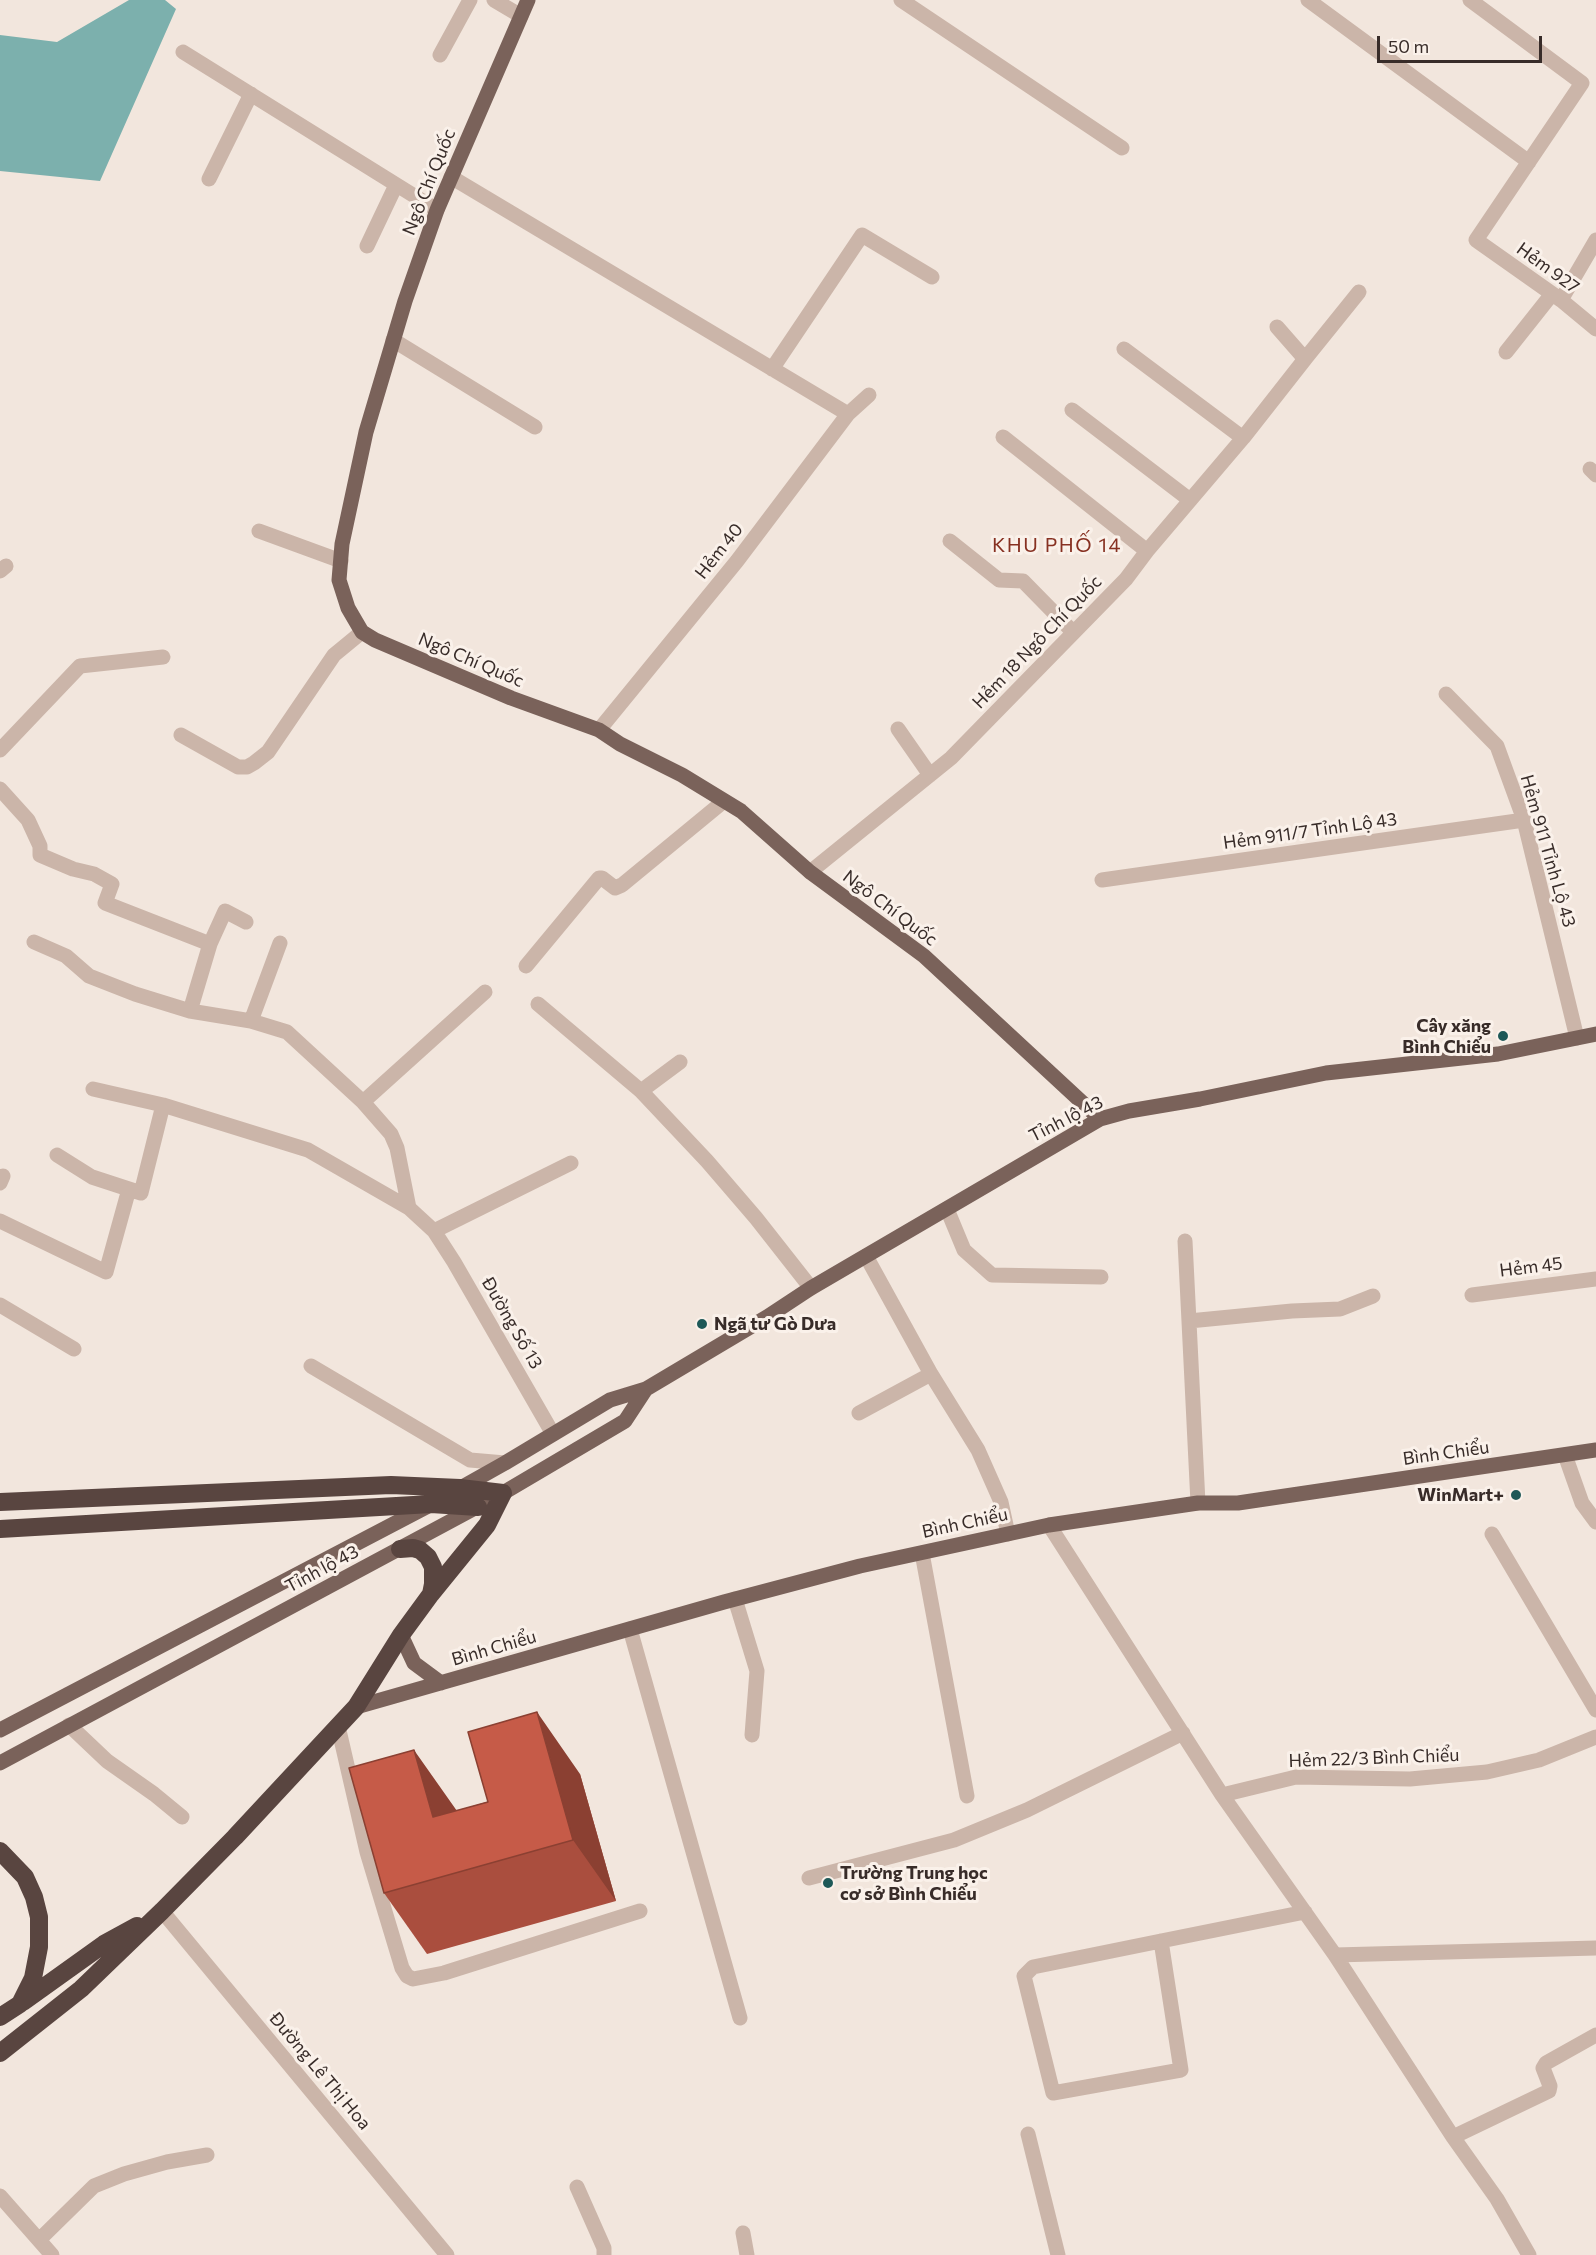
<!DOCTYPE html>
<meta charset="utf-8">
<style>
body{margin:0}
#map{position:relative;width:1596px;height:2255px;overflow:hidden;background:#f2e6dd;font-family:Commissioner,sans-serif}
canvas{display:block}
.scale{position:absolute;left:1377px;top:36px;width:165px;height:27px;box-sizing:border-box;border:3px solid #382c29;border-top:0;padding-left:8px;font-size:18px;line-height:21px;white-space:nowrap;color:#382c29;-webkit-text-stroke:4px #faf1ea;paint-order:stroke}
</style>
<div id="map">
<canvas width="1596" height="2255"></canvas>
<div class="scale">50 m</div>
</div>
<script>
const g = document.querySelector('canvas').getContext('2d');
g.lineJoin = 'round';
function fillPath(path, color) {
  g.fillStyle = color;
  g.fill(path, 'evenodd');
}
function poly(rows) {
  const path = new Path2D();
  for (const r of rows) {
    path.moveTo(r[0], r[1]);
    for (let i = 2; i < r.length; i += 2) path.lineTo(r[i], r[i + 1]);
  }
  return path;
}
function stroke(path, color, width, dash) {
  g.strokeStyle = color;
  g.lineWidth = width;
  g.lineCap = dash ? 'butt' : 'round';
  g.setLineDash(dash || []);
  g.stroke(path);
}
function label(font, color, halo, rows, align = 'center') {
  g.font = font + ' Commissioner,sans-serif';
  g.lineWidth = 6;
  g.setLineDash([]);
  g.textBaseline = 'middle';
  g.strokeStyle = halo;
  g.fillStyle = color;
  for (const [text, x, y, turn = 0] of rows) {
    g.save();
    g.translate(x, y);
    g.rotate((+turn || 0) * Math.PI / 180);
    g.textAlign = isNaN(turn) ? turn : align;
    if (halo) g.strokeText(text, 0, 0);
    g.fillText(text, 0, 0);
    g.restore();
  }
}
const water = poly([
 [129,0,165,0,176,9,100,181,0,171,0,35,57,42]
]);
const minor = poly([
 [494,0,521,16],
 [901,0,1122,148],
 [1308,0,1529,162],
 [1470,0,1582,83,1476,240,1561,300,1596,329],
 [183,52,437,210],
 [440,55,470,0],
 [451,177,848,414],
 [209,179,251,94],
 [367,246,396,185],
 [1561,300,1596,240],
 [393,340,535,427],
 [1124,349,1243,438],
 [1506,352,1552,294],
 [1305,359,1359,292],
 [772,369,862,235,932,277],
 [1072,410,1190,500],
 [1003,437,1147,551],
 [1590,469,1596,475],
 [259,531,341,561],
 [950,541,999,580,1023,581,1073,632],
 [0,571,6,566],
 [1446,694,1497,746,1524,820,1577,1038],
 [898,729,930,775],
 [599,730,737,561,848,414,869,395],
 [181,735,238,767,247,767,254,763,268,752,334,655,362,632],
 [0,750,80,666,163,657],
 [0,789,28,820,40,846,40,855,73,869,94,874,112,884,105,903,210,944],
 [810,872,951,758,1126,579,1147,551,1243,438,1305,359,1277,327],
 [1102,880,1524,820],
 [34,942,66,956,89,976,135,994,190,1011,251,1021,287,1032,363,1102,391,1134,397,1148,409,1208],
 [526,966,599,878,602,878,615,888,622,885,724,801],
 [538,1004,641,1091],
 [190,1011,210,944,225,911,246,922],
 [251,1021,280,943],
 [680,1062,641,1091,707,1161,756,1218,811,1288],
 [93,1089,163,1105,308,1150,409,1208,434,1231,454,1262,553,1434],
 [363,1102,485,992],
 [57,1155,92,1177,141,1193,163,1105],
 [0,1183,3,1176],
 [947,1209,964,1250,992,1275,1101,1277],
 [0,1221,106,1272,129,1189],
 [434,1231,571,1163],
 [1185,1241,1198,1503],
 [1472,1295,1596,1279],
 [0,1305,74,1349],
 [1189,1321,1292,1311,1340,1309,1373,1296],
 [311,1366,470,1460,505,1463],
 [931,1374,978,1450,1001,1502,1008,1534],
 [859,1413,931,1374,866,1256],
 [1565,1455,1582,1503,1596,1522],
 [1049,1525,1222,1795,1335,1955,1453,2137,1497,2199,1529,2255],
 [1492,1534,1596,1710],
 [922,1553,967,1796],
 [735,1599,757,1671,752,1735],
 [630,1629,740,2018],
 [69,1725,107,1761,154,1794,182,1817],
 [338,1726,367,1852,402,1968,407,1976,413,1979,444,1973,640,1911],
 [1222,1795,1296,1777,1410,1779,1487,1772,1539,1760,1596,1737],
 [809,1878,954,1840,1027,1810,1183,1733],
 [162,1911,447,2255],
 [1161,1941,1181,2070,1053,2093,1024,1976,1033,1967,1161,1941,1305,1912],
 [1335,1955,1596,1948],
 [1028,2134,1058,2255],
 [1453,2137,1549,2091,1550,2086,1543,2068,1546,2063,1596,2035],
 [577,2187,604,2248,604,2255],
 [0,2196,52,2255],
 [743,2233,747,2255],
 [39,2240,94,2186,124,2174,167,2162,207,2155]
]);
const major = poly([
 [528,0,437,210,405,301,366,432,342,544,339,580,348,608,362,632,375,640,511,698,599,730,620,744,682,775,741,811,810,872,924,956,1100,1119],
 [457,1490,505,1463,610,1400,646,1389,767,1317,811,1288,1100,1119,1129,1111,1200,1099,1326,1073,1498,1054,1596,1034],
 [401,1635,414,1663,441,1683],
 [356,1707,724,1602,860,1566,1049,1525,1198,1503,1238,1503,1596,1450],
 [0,1730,428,1506],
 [0,1763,503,1493,625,1421,646,1389]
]);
const highway = poly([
 [0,1502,391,1485,460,1488,503,1493,487,1525,431,1594,401,1635,356,1707,235,1837,162,1911,81,1989,0,2053],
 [0,1529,431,1504,478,1507],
 [400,1549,413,1548,420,1550,428,1557,433,1567,433,1584,431,1594],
 [0,1851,25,1877,34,1897,39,1917,39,1947,33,1978,20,2004,0,2017],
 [23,2002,104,1944,137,1926]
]);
const wall = poly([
 [580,1774,616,1901,427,1954,384,1893,456,1811]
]);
const shadedWall = poly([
 [537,1712,580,1774,616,1901,573,1840],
 [414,1750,457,1811,433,1817]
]);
const building = poly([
 [537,1712,573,1840,384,1893,349,1768,414,1750,433,1817,488,1802,468,1732,537,1712]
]);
const markers = [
 [1503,1036,6,"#1e5958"],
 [702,1324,6,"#1e5958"],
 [1516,1495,6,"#1e5958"],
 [828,1883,6,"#1e5958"]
];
const streetNames = [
 ["Ngô Chí Quốc",429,182,-68],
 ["Hẻm 927",1548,268,36],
 ["Hẻm 40",719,551,-52],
 ["Hẻm 18 Ngô Chí Quốc",1037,642,-46],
 ["Ngô Chí Quốc",471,660,23],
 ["Hẻm 911/7 Tỉnh Lộ 43",1310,831,-8],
 ["Hẻm 911 Tỉnh Lộ 43",1548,851,74],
 ["Ngô Chí Quốc",890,908,37],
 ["Tỉnh lộ 43",1066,1119,-27],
 ["Hẻm 45",1531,1267,-7],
 ["Đường Số 13",512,1323,60],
 ["Bình Chiểu",1446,1453,-8],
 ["Bình Chiểu",965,1523,-12],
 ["Tỉnh lộ 43",322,1569,-28],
 ["Bình Chiểu",494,1648,-16],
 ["Hẻm 22/3 Bình Chiểu",1374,1758,-2],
 ["Đường Lê Thị Hoa",320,2071,50]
];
const poiNames = [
 ["Cây xăng",1491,1026],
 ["Bình Chiểu",1491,1047],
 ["Ngã tư Gò Dưa",714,1324,"left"],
 ["WinMart+",1504,1495],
 ["Trường Trung học",840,1873,"left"],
 ["cơ sở Bình Chiểu",840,1894,"left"]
];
const neighbourhoodNames = [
 ["KHU PHỐ 14",1057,545]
];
fillPath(water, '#7cb0ad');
stroke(minor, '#cbb5a9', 15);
stroke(major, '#7a625a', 15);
stroke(highway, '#594540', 18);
fillPath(wall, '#aa4e3e');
fillPath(shadedWall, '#8b4032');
fillPath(building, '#c65b48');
stroke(building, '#8b4032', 1.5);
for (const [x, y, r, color] of markers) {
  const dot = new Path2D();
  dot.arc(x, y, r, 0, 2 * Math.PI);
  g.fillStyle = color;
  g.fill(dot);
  stroke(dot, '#faf1ea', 2);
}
label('18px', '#382c29', '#faf1ea', streetNames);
label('bold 18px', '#382c29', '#faf1ea', poiNames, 'right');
g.letterSpacing = '1.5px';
label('20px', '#873122', '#faf1ea', neighbourhoodNames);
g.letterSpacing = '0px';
</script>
